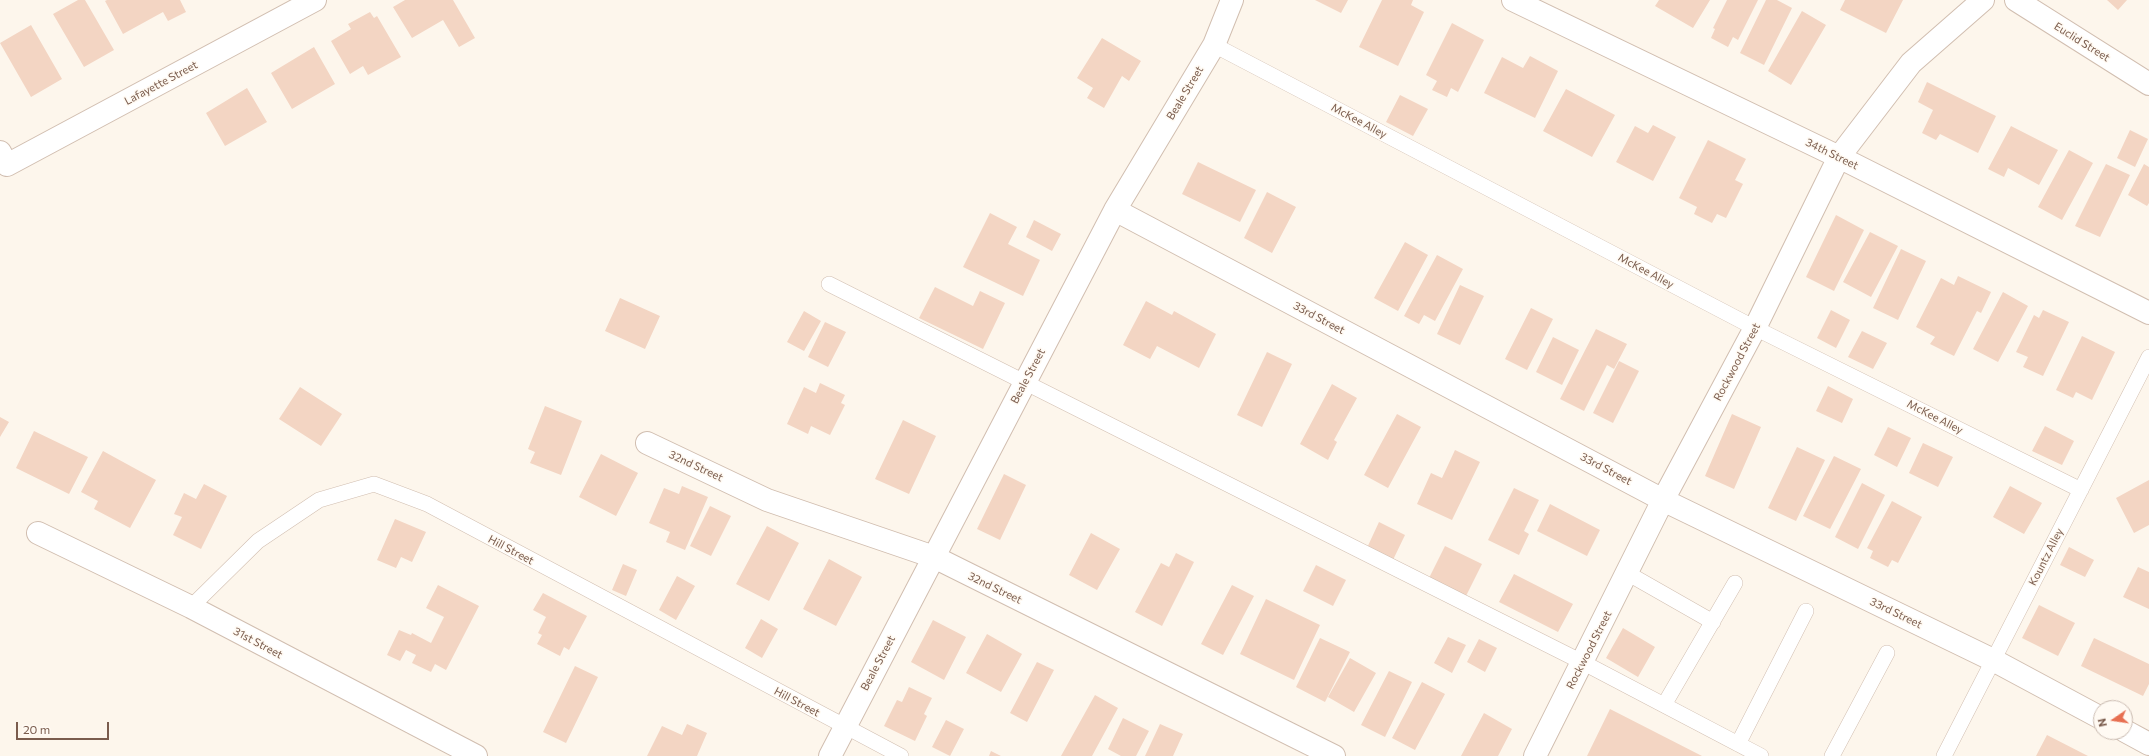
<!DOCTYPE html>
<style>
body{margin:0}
#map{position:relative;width:2149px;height:756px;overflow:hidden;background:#fdf6ec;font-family:Commissioner,sans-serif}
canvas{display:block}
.north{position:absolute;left:2093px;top:700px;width:40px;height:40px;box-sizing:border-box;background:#fffaf3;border:1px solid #cabbb1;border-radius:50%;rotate:257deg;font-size:11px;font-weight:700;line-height:16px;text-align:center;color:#7a5c4d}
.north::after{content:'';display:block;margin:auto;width:14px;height:18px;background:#e76f51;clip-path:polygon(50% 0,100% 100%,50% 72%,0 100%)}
.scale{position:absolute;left:16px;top:722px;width:93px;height:18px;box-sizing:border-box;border:2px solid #7a5c4d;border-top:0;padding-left:5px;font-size:12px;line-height:14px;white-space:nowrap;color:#7a5c4d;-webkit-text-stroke:3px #fffaf3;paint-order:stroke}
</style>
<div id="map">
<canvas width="2149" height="756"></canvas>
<div class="north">N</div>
<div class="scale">20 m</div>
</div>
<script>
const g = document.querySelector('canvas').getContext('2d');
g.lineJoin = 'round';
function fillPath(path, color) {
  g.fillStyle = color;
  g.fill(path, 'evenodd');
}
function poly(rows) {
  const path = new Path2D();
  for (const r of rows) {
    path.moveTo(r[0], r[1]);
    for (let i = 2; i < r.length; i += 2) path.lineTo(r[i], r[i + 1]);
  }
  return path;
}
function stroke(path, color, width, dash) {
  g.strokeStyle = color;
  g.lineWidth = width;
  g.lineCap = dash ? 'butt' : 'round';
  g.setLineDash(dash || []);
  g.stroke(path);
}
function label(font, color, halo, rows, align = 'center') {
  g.font = font + ' Commissioner,sans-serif';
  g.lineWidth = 3;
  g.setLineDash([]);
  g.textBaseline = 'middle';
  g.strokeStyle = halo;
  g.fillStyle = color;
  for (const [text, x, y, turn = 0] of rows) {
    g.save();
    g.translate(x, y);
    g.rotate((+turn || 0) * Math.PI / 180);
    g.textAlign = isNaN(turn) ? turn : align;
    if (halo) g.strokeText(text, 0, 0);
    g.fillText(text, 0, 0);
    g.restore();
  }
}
const building = poly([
 [78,0,85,0,114,50,84,67,53,14],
 [107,0,180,0,186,12,168,21,163,12,123,34,105,1],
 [405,0,453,0,475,38,459,47,443,20,412,38,393,7],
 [1315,0,1348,0,1341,13],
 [1382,0,1413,0,1411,5,1424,12,1398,66,1359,47],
 [1659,0,1710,0,1693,28,1655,6],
 [1727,0,1758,0,1738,40,1733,37,1728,47,1711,38,1715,29,1713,28],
 [1766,0,1777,0,1792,8,1764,65,1740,53],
 [1845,0,1903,0,1886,33,1840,10],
 [2107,0,2127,0,2118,10],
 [1802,11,1826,25,1791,85,1768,71],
 [370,12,374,18,377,16,401,57,368,75,363,66,350,74,331,41,351,29,348,24],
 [1452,23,1484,40,1458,92,1451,88,1447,97,1432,90,1437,81,1426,75],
 [31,25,62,79,31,97,0,43],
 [1102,38,1141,61,1129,81,1122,76,1104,108,1087,98,1093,88,1077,78],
 [314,47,335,84,292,109,271,73],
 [1530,56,1558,71,1535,118,1484,93,1502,57,1523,68],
 [1927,82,1996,116,1978,153,1940,134,1936,140,1922,133,1933,110,1918,102],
 [247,88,267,122,225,146,206,113],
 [1566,89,1615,115,1592,157,1543,131],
 [1400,95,1428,109,1413,136,1386,122],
 [1653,125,1676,137,1653,181,1616,162,1635,126,1648,133],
 [2011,126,2058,150,2039,185,2008,168,2004,177,1988,169],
 [2130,130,2148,139,2135,167,2117,158],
 [1708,140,1746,159,1735,180,1743,184,1726,218,1717,214,1712,223,1694,214,1697,207,1679,198],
 [2069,150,2093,163,2062,220,2038,207],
 [1198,162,1256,190,1240,222,1182,194],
 [2106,164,2130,175,2100,237,2075,226],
 [2144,164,2149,167,2149,203,2147,206,2128,195],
 [1267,192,1296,207,1272,253,1244,238],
 [990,213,1017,227,1008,244,1040,260,1023,296,963,267],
 [1836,215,1864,230,1834,291,1806,277],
 [1034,220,1061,234,1052,251,1026,237],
 [1870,232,1898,246,1871,297,1843,282],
 [1405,242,1428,255,1398,311,1374,298],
 [1901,249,1926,261,1898,320,1873,308],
 [1437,255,1463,269,1435,321,1424,315,1419,324,1404,316],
 [1958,276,1991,292,1981,313,1977,311,1954,356,1930,344,1935,337,1916,327,1941,278,1954,285],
 [1460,285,1484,296,1460,345,1437,334],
 [935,287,973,306,980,291,1005,303,983,349,919,318],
 [2003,292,2028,306,1998,362,1973,349],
 [620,298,660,316,645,349,605,331],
 [1146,301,1172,315,1174,311,1216,334,1199,368,1157,346,1150,359,1123,345],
 [1531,308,1553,319,1527,370,1505,359],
 [1831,310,1850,320,1836,348,1817,338],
 [2043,310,2069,322,2043,376,2023,367,2028,357,2016,352,2034,315,2039,318],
 [804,311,821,321,804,351,787,342],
 [825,322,846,332,828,367,808,357],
 [1596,329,1627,344,1614,369,1607,365,1584,411,1560,399],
 [1862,331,1887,343,1873,369,1848,357],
 [2082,336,2115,352,2092,400,2076,392,2073,398,2056,390],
 [1553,337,1579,350,1562,385,1536,372],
 [1267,352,1292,364,1262,427,1237,415],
 [1619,361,1639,371,1613,423,1593,413],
 [820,383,845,395,841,403,845,405,830,435,811,426,808,434,787,424,804,387,816,393],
 [1332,384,1357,398,1334,440,1337,442,1328,460,1300,444],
 [1828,386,1853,399,1842,423,1816,411],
 [300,387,342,414,321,446,279,419],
 [545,406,582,421,561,475,530,463,535,452,528,449],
 [1397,414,1421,427,1388,488,1364,475],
 [1732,414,1761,427,1734,489,1705,476],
 [0,417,9,422,0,437],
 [903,420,936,436,909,494,875,479],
 [2045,426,2074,441,2062,465,2032,451],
 [1888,427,1911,438,1897,467,1874,455],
 [34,431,88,457,69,494,16,468],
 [1923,443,1953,457,1938,487,1909,473],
 [1797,447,1825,460,1796,521,1768,508],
 [1455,450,1480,462,1452,520,1417,504,1431,473,1442,478],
 [103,451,156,480,130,528,94,509,98,501,81,492],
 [601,454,638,473,616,516,579,497],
 [1834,456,1861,469,1830,529,1803,516],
 [1004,474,1026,485,1000,540,977,529],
 [2149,480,2149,525,2134,533,2116,498],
 [1862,483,1885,495,1858,549,1835,537],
 [204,484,227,496,201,549,173,535,182,517,174,514,184,493,196,499],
 [682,486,708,497,685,550,666,542,670,532,649,523,664,488,679,494],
 [2010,486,2042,503,2024,534,1993,517],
 [1514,488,1539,500,1524,531,1529,534,1519,555,1488,540],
 [1892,501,1922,517,1898,563,1892,560,1888,567,1870,558,1873,551,1867,548],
 [1550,504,1600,530,1587,556,1537,531],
 [710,506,731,516,711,556,690,546],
 [395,519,426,532,412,562,401,557,396,568,377,560],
 [1379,522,1405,535,1392,562,1366,550],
 [767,526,799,543,769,601,736,584],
 [1091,533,1120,549,1097,590,1069,575],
 [1445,546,1482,564,1466,596,1429,578],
 [2069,547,2094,560,2085,577,2060,565],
 [1176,553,1194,562,1162,626,1135,612,1161,563,1169,567],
 [829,559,862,577,836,626,803,609],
 [623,564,637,570,626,596,612,590],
 [1316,565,1346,580,1333,606,1303,591],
 [2138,567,2149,572,2149,609,2123,597],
 [1514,574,1573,604,1558,632,1499,602],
 [677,576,695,586,676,620,659,610],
 [438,585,479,606,446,670,435,664,431,672,412,663,416,655,406,650,400,661,387,655,399,630,411,635,412,633,431,643,444,617,426,608],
 [1232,585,1254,596,1223,655,1201,644],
 [543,593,587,616,569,650,564,647,560,656,537,644,542,635,538,633,546,617,533,610],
 [1266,599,1320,625,1294,680,1240,654],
 [2039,605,2075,623,2058,656,2022,638],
 [761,619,778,629,762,658,745,648],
 [933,620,966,637,944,680,911,662],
 [1623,628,1655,647,1638,677,1606,658],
 [987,634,1022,654,1001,692,966,673],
 [1448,637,1466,645,1452,673,1434,663],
 [1320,638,1350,652,1325,702,1296,687],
 [2094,638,2149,664,2149,684,2143,696,2081,666],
 [1479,639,1497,648,1485,672,1467,662],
 [1350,658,1376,673,1354,712,1328,697],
 [1037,662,1054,670,1027,722,1010,713],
 [575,666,598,677,566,743,543,732],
 [1389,671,1412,682,1385,737,1361,725],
 [1422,682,1445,694,1415,750,1392,738],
 [909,687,932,698,924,714,927,716,915,741,884,726,897,700,902,702],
 [1095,695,1118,708,1092,756,1061,756],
 [1610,709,1702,756,1587,756],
 [1484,713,1512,729,1498,756,1461,756],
 [1123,718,1149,731,1136,756,1121,756,1108,749],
 [946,720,964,729,950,756,932,747],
 [687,724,707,733,697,756,647,756,662,726,682,735],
 [1160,724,1183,734,1173,756,1145,756],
 [2047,735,2088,756,2036,756],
 [991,751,1001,756,989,756]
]);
const lane = poly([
 [1214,45,1755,328,2081,490],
 [829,284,1582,662,1761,756],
 [1627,573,1713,622],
 [191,607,258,541,319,500,374,484,427,504,901,756],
 [1664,705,1735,583],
 [1738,744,1806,611],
 [1832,756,1887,653],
 [1944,756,2149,357]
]);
const street = poly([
 [1513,0,1839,157,2149,313],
 [2016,0,2149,84],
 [0,152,7,165,315,0],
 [1115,210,1663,500,1993,660,2101,718],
 [647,443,767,500,934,557,1334,756],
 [38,533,191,607,476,756],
 [2125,731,2149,744],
 [830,756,1115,210,1214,45,1232,0],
 [1535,756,1663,500,1755,328,1839,157,1911,63,1983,0]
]);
const streetNames = [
 ["Euclid Street",2082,42,32],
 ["Lafayette Street",161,83,-28],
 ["Beale Street",1185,93,-59],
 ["McKee Alley",1359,121,28],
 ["34th Street",1832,154,26],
 ["McKee Alley",1646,271,28],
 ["33rd Street",1319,318,28],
 ["Rockwood Street",1737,362,-62],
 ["Beale Street",1028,376,-62],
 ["McKee Alley",1935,417,27],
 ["32nd Street",696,466,25],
 ["33rd Street",1606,469,28],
 ["Hill Street",511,550,28],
 ["Kountz Alley",2046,557,-63],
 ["32nd Street",995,588,26],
 ["33rd Street",1896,613,26],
 ["31st Street",258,643,28],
 ["Rockwood Street",1589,650,-63],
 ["Beale Street",878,663,-62],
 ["Hill Street",797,702,28]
];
fillPath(building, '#f3d5c3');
stroke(lane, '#d1beb0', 16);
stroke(street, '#d1beb0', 24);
stroke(lane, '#fff', 15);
stroke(street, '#fff', 22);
label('11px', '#7a5c4d', '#fffaf3', streetNames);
</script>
